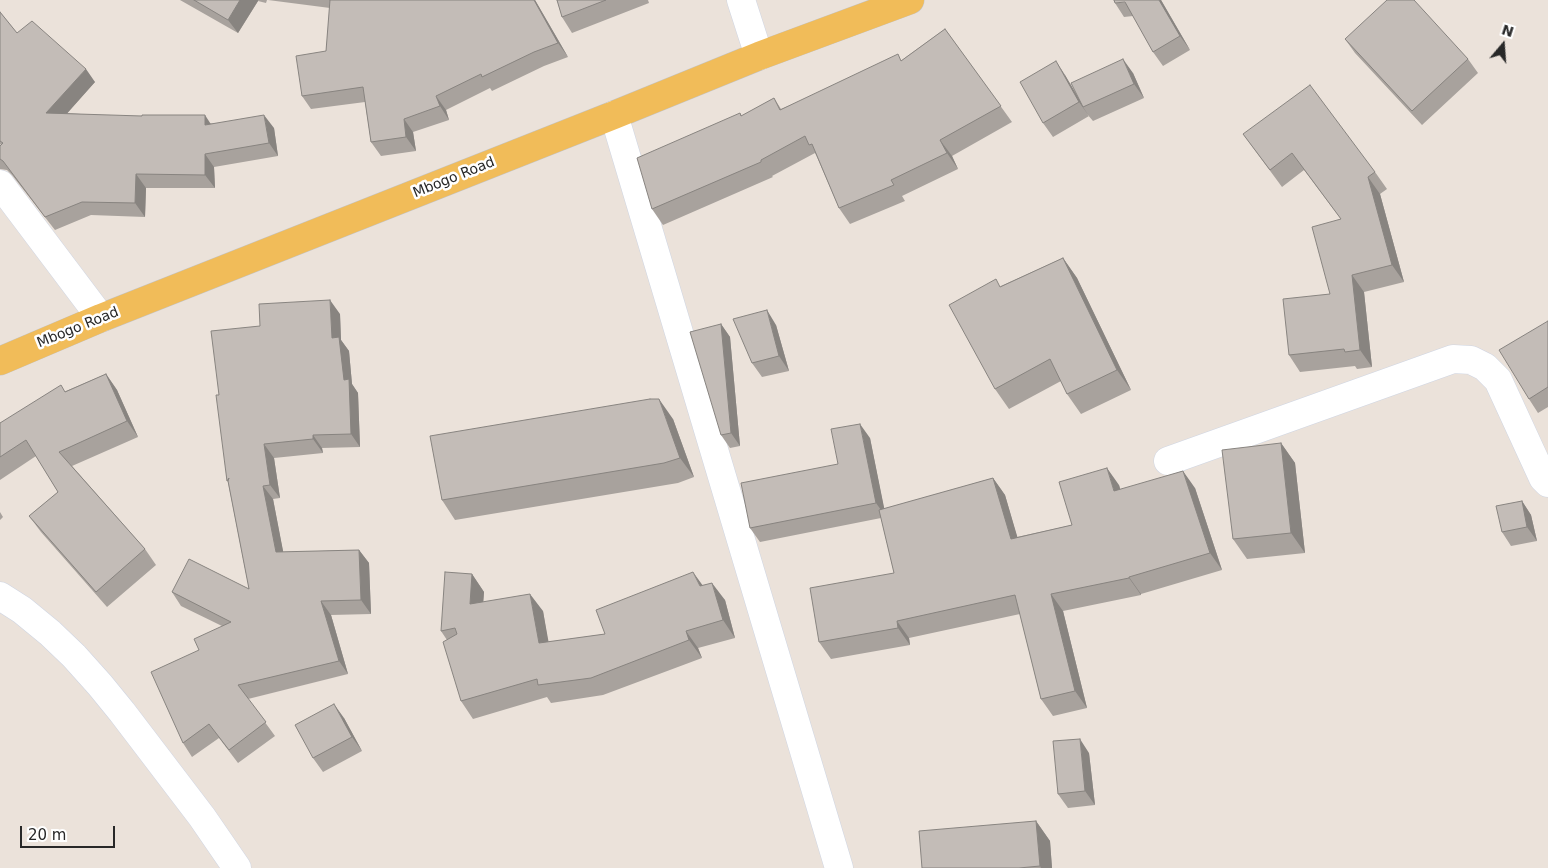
<!DOCTYPE html>
<style>
body{margin:0}
#map{position:relative;width:1548px;height:868px;overflow:hidden;background:#ebe2da;font-family:"DejaVu Sans",sans-serif}
canvas{display:block}
.north{position:absolute;left:1478px;top:20px;width:50px;height:50px;-webkit-text-stroke:4px #fff;paint-order:stroke;rotate:18deg;font-size:14px;font-weight:700;line-height:20px;text-align:center;color:#282828}
.north::after{content:'';display:block;margin:auto;width:18px;height:22px;background:#282828;clip-path:polygon(50% 0,100% 100%,50% 72%,0 100%)}
.scale{position:absolute;left:20px;top:826px;width:95px;height:22px;box-sizing:border-box;border:2px solid #282828;border-top:0;padding-left:6px;font-size:15px;line-height:18px;white-space:nowrap;color:#282828;-webkit-text-stroke:4px #fff;paint-order:stroke}
</style>
<div id="map">
<canvas width="1548" height="868"></canvas>
<div class="north">N</div>
<div class="scale">20 m</div>
</div>
<script>
const g = document.querySelector('canvas').getContext('2d');
g.lineJoin = 'round';
function poly(rows) {
  const path = new Path2D();
  for (const r of rows) {
    path.moveTo(r[0], r[1]);
    for (let i = 2; i < r.length; i += 2) path.lineTo(r[i], r[i + 1]);
  }
  return path;
}
function stroke(path, color, width, dash) {
  g.strokeStyle = color;
  g.lineWidth = width;
  g.lineCap = dash ? 'butt' : 'round';
  g.setLineDash(dash || []);
  g.stroke(path);
}
function fillPath(path, color) {
  g.fillStyle = color;
  g.fill(path, 'evenodd');
}
function label(font, color, halo, rows, align = 'center') {
  g.font = font + ' "DejaVu Sans",sans-serif';
  g.lineWidth = 5;
  g.setLineDash([]);
  g.textBaseline = 'middle';
  g.strokeStyle = halo;
  g.fillStyle = color;
  for (const [text, x, y, turn = 0] of rows) {
    g.save();
    g.translate(x, y);
    g.rotate((+turn || 0) * Math.PI / 180);
    g.textAlign = isNaN(turn) ? turn : align;
    if (halo) g.strokeText(text, 0, 0);
    g.fillText(text, 0, 0);
    g.restore();
  }
}
const minor = poly([
 [741,0,759,56],
 [614,115,839,868],
 [0,184,101,318],
 [1168,461,1453,359,1471,360,1485,367,1498,380,1543,478,1548,483],
 [0,596,22,610,50,633,74,656,100,685,122,712,202,817,237,868]
]);
const major = poly([
 [0,361,101,318,614,115,759,56,910,0]
]);
const wall = poly([
 [180,0,267,0,266,3,258,1,238,33],
 [268,0,535,0,568,57,544,66,492,91,490,88,446,110,449,120,413,132,416,151,381,156,371,142,365,102,311,109,302,96,326,51,330,8],
 [557,0,648,0,649,3,572,33,562,17],
 [1161,0,1190,50,1163,66,1153,52,1133,16,1124,17,1115,3],
 [0,12,17,33,95,82,67,113,274,128,278,156,214,167,215,188,146,188,145,217,91,215,55,230,12,175,7,170,0,169,0,146,1,145,0,144],
 [945,29,1012,122,952,156,958,169,902,196,905,201,850,224,839,208,817,157,815,153,772,176,773,177,663,225,652,209,740,113,742,116,774,98,781,109,902,60],
 [1345,39,1468,59,1478,73,1422,125,1355,53],
 [1133,73,1144,98,1093,121,1087,114,1089,116,1053,137,1043,123,1065,75,1079,100],
 [1243,134,1375,172,1387,189,1380,194,1404,282,1364,292,1372,367,1357,369,1355,366,1300,372,1289,355,1330,294,1341,219,1304,170,1282,187],
 [1063,258,1077,278,1131,390,1081,414,1067,394,1061,381,1009,409,995,389,1001,286],
 [340,314,341,340,349,351,352,384,358,393,360,447,322,448,323,453,274,458,280,498,273,499,283,552,359,550,369,563,371,614,331,615,348,674,248,699,275,736,238,763,219,738,192,757,183,743,199,650,222,626,181,606,172,592,249,589,228,482,227,481,219,395,260,326],
 [1548,321,1548,407,1538,413,1529,399],
 [721,324,730,337,740,446,730,448,721,435],
 [776,325,789,371,762,377,752,363],
 [106,374,117,390,138,437,72,466,145,549,156,565,107,607,41,532,29,516,58,492,36,456,0,480,0,423,66,391],
 [673,419,694,477,678,483,455,520,442,500],
 [870,438,884,509,993,478,1005,495,1017,537,1072,525,1119,485,1120,489,1195,488,1222,570,1141,594,1141,595,1063,611,1087,708,1053,716,1041,699,1020,614,909,638,910,645,831,659,819,642,894,573,881,518,760,542,750,528,838,464],
 [1281,443,1295,463,1305,553,1247,559,1233,539],
 [1522,501,1531,515,1537,541,1511,546,1502,532],
 [0,512,3,517,0,520],
 [472,574,484,592,483,602,543,611,548,642,605,634,703,586,725,600,735,638,698,648,702,658,603,695,551,703,547,697,473,719,461,701,447,640,441,631],
 [344,718,362,751,323,772,313,758],
 [1089,753,1095,805,1068,808,1058,794],
 [1036,821,1050,841,1052,868,922,868]
]);
const shadedWall = poly([
 [240,0,258,0,258,1,238,33,228,20],
 [534,0,535,0,568,57,558,43],
 [1159,0,1161,0,1190,50,1180,36],
 [1123,59,1133,73,1144,98,1134,84],
 [1056,61,1065,75,1084,107,1083,107,1089,116,1079,102],
 [86,69,95,82,56,126,46,113],
 [436,96,446,110,449,120,440,106],
 [205,115,214,129,205,125],
 [264,115,274,128,278,156,269,143],
 [404,119,413,132,416,151,406,137],
 [940,140,952,156,958,169,947,153],
 [205,154,214,167,215,188,205,175],
 [136,174,146,188,145,217,135,203],
 [1368,177,1380,194,1404,282,1392,265],
 [1063,258,1077,278,1131,390,1117,370],
 [1352,275,1364,292,1372,367,1360,350],
 [330,300,340,314,341,340,349,351,352,384,358,393,360,447,351,434,344,380,332,338],
 [767,310,776,325,789,371,779,356],
 [721,324,730,337,740,446,731,433],
 [106,374,117,390,138,437,127,421],
 [659,399,673,419,694,477,680,458],
 [860,424,870,438,886,517,876,503],
 [313,435,322,448,323,453,313,439],
 [1281,443,1295,463,1305,553,1291,533],
 [264,444,274,458,280,498,270,485],
 [1107,468,1119,485,1126,508,1114,491],
 [1183,471,1195,488,1222,570,1210,553],
 [993,478,1005,495,1023,556,1011,539],
 [263,486,273,499,286,566,276,552],
 [1522,501,1531,515,1537,541,1527,527],
 [359,550,369,563,371,614,361,600],
 [693,572,706,590,700,586],
 [472,574,484,592,482,622,470,604],
 [1129,577,1141,594,1141,595,1129,578],
 [712,583,725,600,735,638,723,620],
 [530,594,543,611,552,661,539,643],
 [1051,594,1063,611,1087,708,1075,691],
 [321,601,331,615,348,674,339,661],
 [897,621,909,638,910,645,898,628],
 [686,631,698,648,702,658,689,640],
 [334,704,344,718,362,751,352,737],
 [1080,739,1089,753,1095,805,1085,791],
 [1036,821,1050,841,1052,868,1041,868,1040,866]
]);
const building = poly([
 [194,0,240,0,228,20,194,0],
 [330,0,534,0,558,43,534,52,482,77,481,74,436,96,440,106,404,119,406,137,371,142,363,87,302,96,296,56,326,51,330,0],
 [557,0,606,0,562,17,557,0],
 [1114,0,1159,0,1180,36,1153,52,1125,2,1115,3,1114,0],
 [1387,0,1414,0,1468,59,1412,111,1345,39,1387,0],
 [0,12,17,33,32,21,86,69,46,113,142,116,142,115,205,115,205,125,264,115,269,143,205,154,205,175,136,174,135,203,82,202,45,217,3,161,0,159,0,146,3,143,0,141,0,12],
 [945,29,1001,106,940,140,947,153,891,180,894,185,839,208,812,144,809,145,805,136,761,160,761,162,652,209,637,158,740,113,741,116,774,98,780,110,898,54,901,61,945,29],
 [1123,59,1134,84,1083,107,1071,83,1123,59],
 [1056,61,1079,102,1043,123,1020,82,1056,61],
 [1310,85,1375,172,1368,177,1392,265,1352,275,1360,350,1345,352,1344,349,1289,355,1283,299,1330,294,1312,227,1341,219,1292,153,1270,170,1243,134,1310,85],
 [1063,258,1117,370,1067,394,1050,359,995,389,949,305,996,279,1000,287,1063,258],
 [330,300,332,338,339,337,344,380,349,379,351,434,313,435,313,439,264,444,270,485,263,486,276,552,359,550,361,600,321,601,339,661,238,685,266,722,229,750,209,724,183,743,151,672,199,650,194,639,231,622,172,592,189,559,249,589,228,481,229,478,227,481,216,395,219,395,211,331,260,326,259,304,330,300],
 [767,310,779,356,752,363,733,319,767,310],
 [1548,321,1548,387,1529,399,1499,350,1548,321],
 [721,324,731,433,721,435,690,332,721,324],
 [106,374,127,421,59,452,145,549,96,592,29,516,58,492,26,440,0,457,0,423,61,385,65,392,106,374],
 [650,399,659,399,680,458,664,463,442,500,430,436,650,399],
 [860,424,876,503,750,528,741,483,838,464,831,429,860,424],
 [1281,443,1291,533,1233,539,1222,450,1281,443],
 [1107,468,1114,491,1183,471,1210,553,1129,577,1129,578,1051,594,1075,691,1041,699,1015,595,897,621,898,628,819,642,810,588,894,573,879,510,993,478,1011,539,1072,525,1059,482,1107,468],
 [1522,501,1527,527,1502,532,1496,506,1522,501],
 [445,572,472,574,470,604,530,594,539,643,605,634,596,610,693,572,700,586,712,583,723,620,686,631,689,640,591,678,538,685,537,679,461,701,443,642,457,634,455,628,441,631,445,572],
 [334,704,352,737,313,758,295,725,334,704],
 [1080,739,1085,791,1058,794,1053,741,1080,739],
 [1036,821,1040,866,1019,868,922,868,919,831,1036,821]
]);
const streetNames = [
 ["Mbogo Road",454,178,-22],
 ["Mbogo Road",78,328,-22]
];
stroke(minor, '#cfd5e2', 29);
stroke(major, '#c3c3c3', 29);
stroke(minor, '#fff', 28);
stroke(major, '#f1bc59', 28);
fillPath(wall, '#a8a29d');
fillPath(shadedWall, '#888480');
fillPath(building, '#c3bcb7');
stroke(building, '#888480', 1);
label('14px', '#282828', '#fff', streetNames);
</script>
